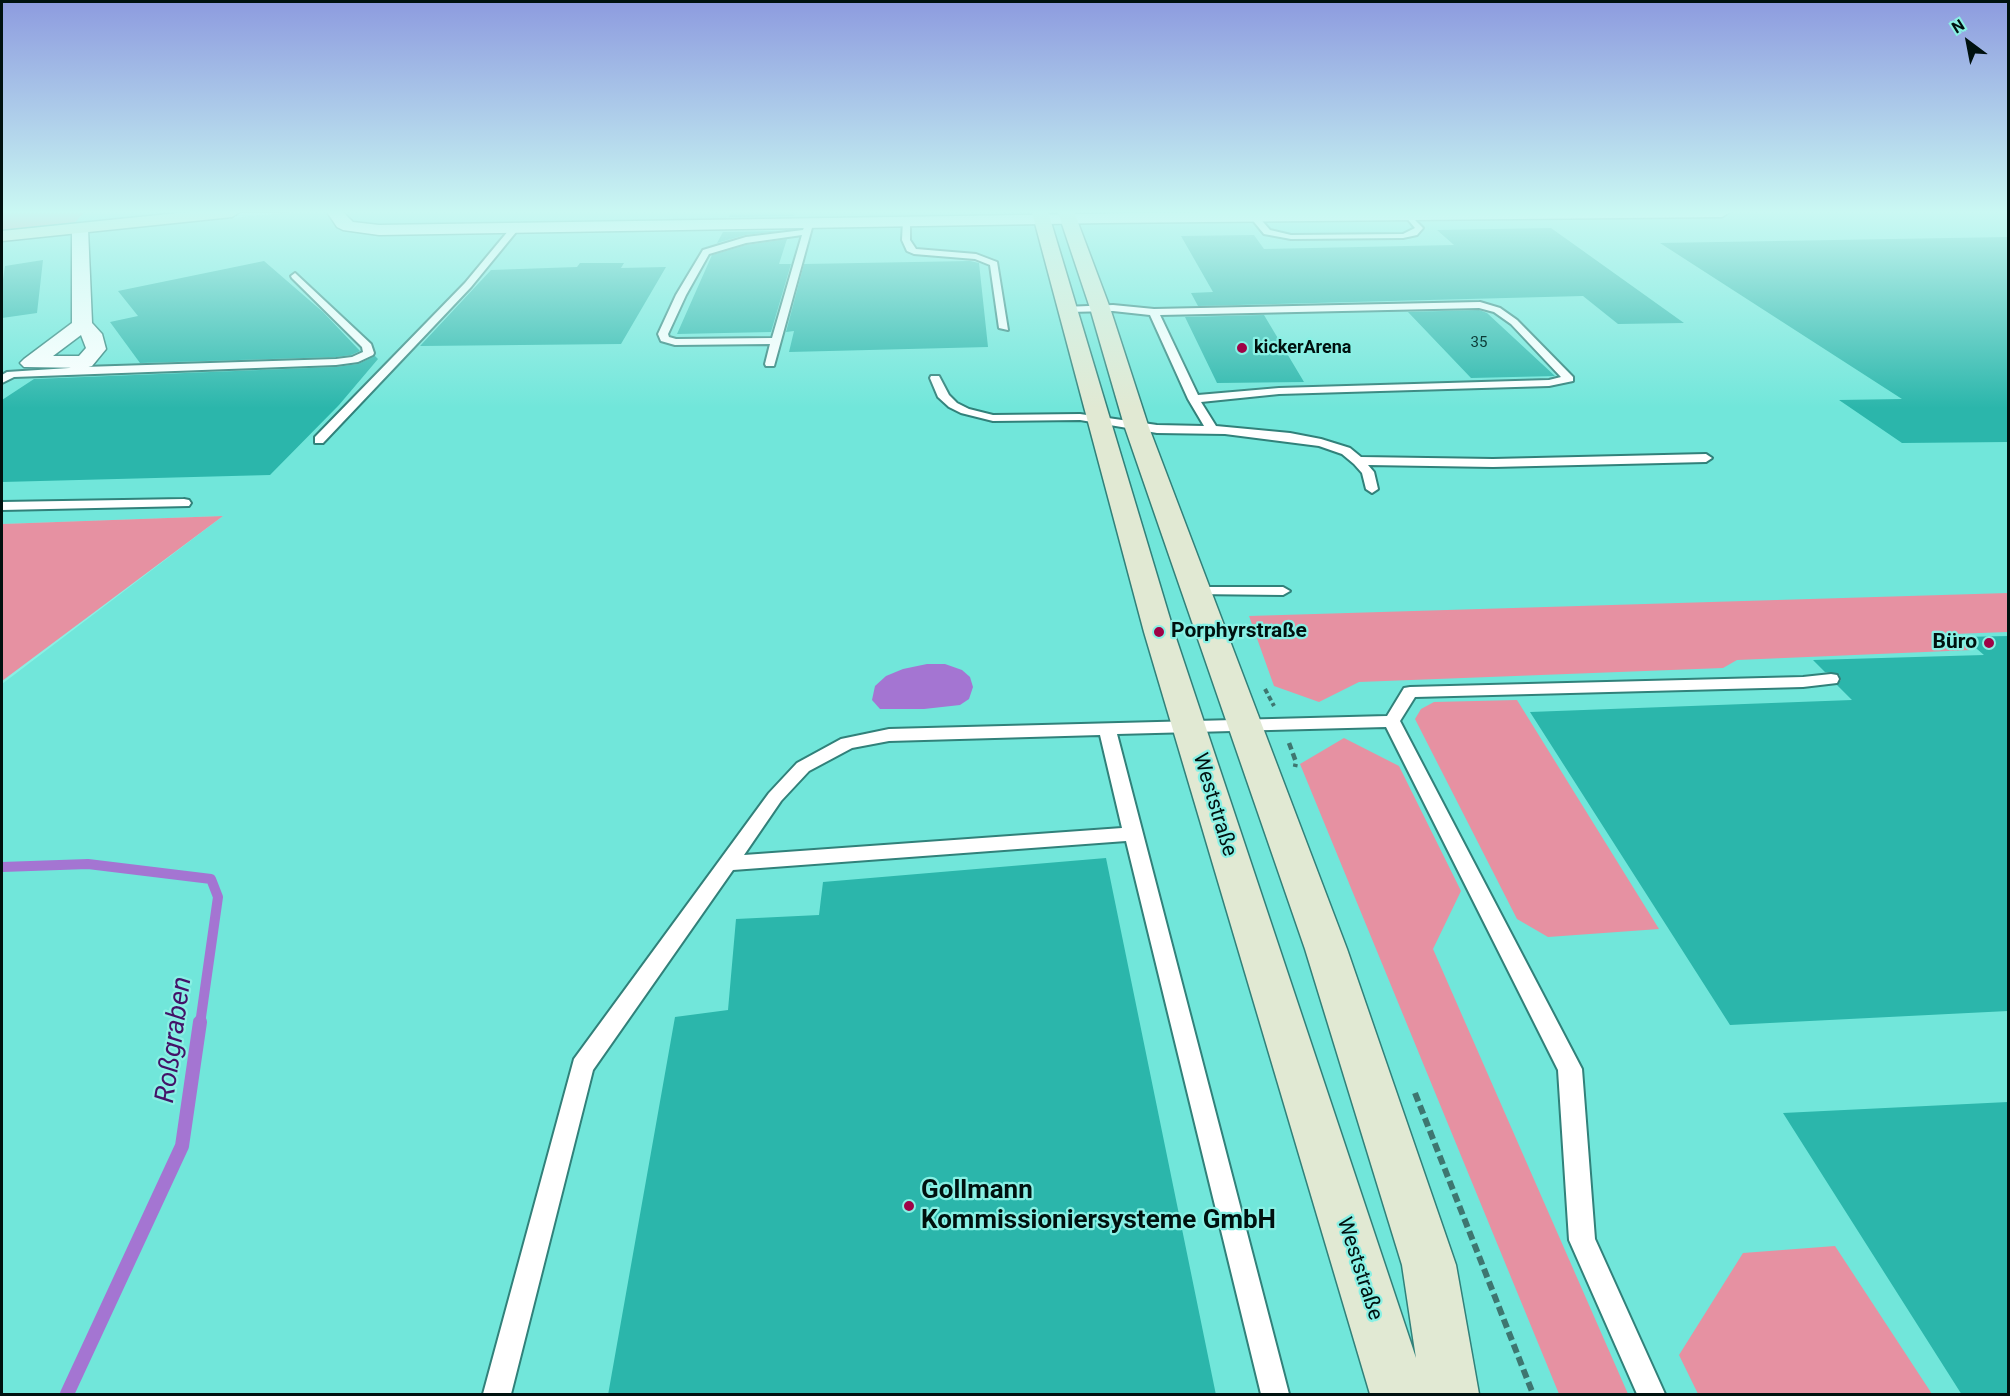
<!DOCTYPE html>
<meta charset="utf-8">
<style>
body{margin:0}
#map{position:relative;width:2010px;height:1396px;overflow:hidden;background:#89f0e4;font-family:Roboto,sans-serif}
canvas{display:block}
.frame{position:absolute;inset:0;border:3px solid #00110f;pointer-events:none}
.north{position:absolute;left:1938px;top:12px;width:60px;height:60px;-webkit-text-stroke:4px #89f0e4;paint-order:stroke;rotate:328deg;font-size:16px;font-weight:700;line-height:24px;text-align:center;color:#00110f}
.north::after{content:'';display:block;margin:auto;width:21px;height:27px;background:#00110f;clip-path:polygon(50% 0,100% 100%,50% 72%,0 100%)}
</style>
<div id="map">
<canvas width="2010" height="1396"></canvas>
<div class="frame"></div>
<div class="north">N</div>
</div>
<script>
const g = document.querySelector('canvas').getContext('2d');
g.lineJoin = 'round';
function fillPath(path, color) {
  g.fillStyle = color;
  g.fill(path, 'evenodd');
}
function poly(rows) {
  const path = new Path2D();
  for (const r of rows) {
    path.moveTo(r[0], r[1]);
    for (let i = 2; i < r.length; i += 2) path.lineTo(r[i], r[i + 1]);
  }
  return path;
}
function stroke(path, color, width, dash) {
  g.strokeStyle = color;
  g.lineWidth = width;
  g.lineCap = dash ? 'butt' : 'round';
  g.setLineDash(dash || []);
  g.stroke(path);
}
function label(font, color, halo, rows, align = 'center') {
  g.font = font + ' Roboto,sans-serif';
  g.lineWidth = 4.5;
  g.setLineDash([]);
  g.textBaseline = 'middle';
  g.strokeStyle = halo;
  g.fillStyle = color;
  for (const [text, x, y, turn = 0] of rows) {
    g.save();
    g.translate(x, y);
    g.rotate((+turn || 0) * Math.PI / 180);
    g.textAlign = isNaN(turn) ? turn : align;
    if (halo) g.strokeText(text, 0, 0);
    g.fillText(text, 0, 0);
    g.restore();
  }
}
const built = poly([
 [84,212,211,212,72,226],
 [293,212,2008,212,2008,1394,2,1394,2,684,223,516,2,524,2,241]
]);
const green = poly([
 [2,212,84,212,72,226,2,232],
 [223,516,2,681,2,524],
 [2008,593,2008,632,1953,634,1972,650,1737,660,1723,668,1359,682,1319,702,1274,686,1249,616],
 [1517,700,1659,929,1548,937,1517,919,1415,719,1421,709,1434,702],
 [1344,738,1399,766,1461,891,1433,949,1628,1394,1559,1394,1300,764],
 [1835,1246,1932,1394,1698,1394,1679,1355,1743,1253]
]);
const water = poly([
 [927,664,945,664,962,670,970,677,973,687,969,699,960,705,924,709,880,709,872,700,875,686,886,676,903,669]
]);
const streamFar1 = poly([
 [2,867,88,864,211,879,218,897,200,1024]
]);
const stream = poly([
 [67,1394,182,1146,200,1022]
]);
const building = poly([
 [731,212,795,212,794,216,729,217],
 [1551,228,1684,323,1618,324,1583,296,1198,306,1191,293,1213,292,1181,236,1254,235,1264,249,1454,245,1437,230],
 [779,231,745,235,717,243,723,232],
 [2008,237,2008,442,1902,443,1839,400,1902,399,1660,243],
 [787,239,779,264,791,264,771,332,677,334,712,255,746,245],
 [43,260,37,313,2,318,2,286,5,266],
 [264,261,323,312,360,351,351,355,336,357,140,363,110,322,138,316,118,291],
 [970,261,979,263,988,347,789,352,794,331,786,332,804,264],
 [580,263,624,263,621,268,666,267,621,344,420,346,491,270,577,267],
 [1479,310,1487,313,1555,376,1471,378,1408,312],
 [1264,315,1304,382,1217,383,1185,317],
 [375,356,378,359,339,405,270,475,2,482,2,400,34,379,336,367,358,364],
 [2008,636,2008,1011,1730,1025,1530,712,1852,700,1837,685,1841,680,1839,674,1825,672,1813,660,1984,655,1963,637],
 [1106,858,1216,1395,608,1395,675,1017,728,1010,736,919,819,915,823,882],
 [2008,1102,2008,1395,1962,1395,1783,1113]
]);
const pathFar2 = poly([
 [1265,689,1274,706]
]);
const pathFar1 = poly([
 [1289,743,1296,762,1295,767]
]);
const path = poly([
 [1415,1093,1533,1394]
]);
const lane = poly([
 [1409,214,1423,228,1417,235,1403,238,1291,239,1264,234,1250,217,1257,215,1270,230,1291,235,1403,234,1415,228,1405,216,1409,214],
 [903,220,910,222,910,240,916,249,976,254,997,262,1008,330,999,328,990,265,975,259,914,254,907,251,902,240,903,220],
 [806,222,813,224,774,366,766,366,765,364,770,344,675,345,661,341,658,334,676,295,703,250,746,237,803,230,806,222],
 [802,235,772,338,676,339,669,337,668,334,686,295,709,254,746,243,802,235],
 [514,224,521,226,471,287,323,443,315,443,315,437,465,283,514,224],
 [295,273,371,344,374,353,373,355,358,362,336,365,14,377,2,383,2,375,7,372,69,368,85,359,90,362,84,367,336,359,352,357,363,352,362,347,292,278,291,276,295,273],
 [1480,302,1500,308,1517,320,1573,377,1573,381,1549,386,1279,394,1201,402,1216,426,1290,433,1321,439,1350,448,1361,457,1493,459,1706,454,1712,458,1706,462,1493,467,1368,465,1374,472,1378,489,1372,493,1366,489,1362,473,1354,464,1342,454,1319,446,1225,434,1157,433,1080,420,993,421,961,413,949,407,938,397,930,378,931,376,939,376,949,395,957,403,969,409,993,415,1080,414,1157,425,1204,426,1188,399,1150,315,1113,311,1067,312,1062,309,1064,307,1113,305,1154,309,1480,302],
 [1479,308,1494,312,1511,324,1561,377,1549,380,1279,388,1198,395,1160,315,1479,308],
 [184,499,189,500,191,503,189,506,2,510,2,502,184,499],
 [1197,587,1283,587,1290,591,1283,595,1192,594,1190,591,1192,588,1197,587],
 [1831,674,1837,675,1839,679,1837,683,1803,687,1415,697,1400,721,1582,1069,1595,1239,1665,1394,1637,1394,1573,1249,1569,1240,1558,1070,1386,727,1117,734,1289,1394,1261,1394,1126,841,733,870,593,1070,511,1394,483,1394,574,1059,769,793,797,763,841,739,889,729,1387,716,1404,688,1410,687,1803,677,1831,674],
 [1100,735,1122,828,744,855,781,801,809,771,852,748,889,741,1100,735]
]);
const street = poly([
 [327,212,343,212,353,222,379,225,1212,212,1730,212,1722,217,1104,223,379,235,343,230,337,227,327,212],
 [80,224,88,229,92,323,102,334,106,349,92,366,85,368,24,367,20,363,24,359,72,323,72,229,80,224],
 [81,335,86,348,79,356,53,356,81,335]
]);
const secondary = poly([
 [188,212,240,212,232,217,2,241,2,231,188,212],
 [1032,212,1048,212,1174,632,1416,1358,1402,1265,1305,949,1124,425,1090,308,1058,212,1074,212,1110,308,1148,425,1347,949,1456,1265,1479,1394,1370,1394,1144,632,1032,212]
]);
const markers = [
 [1242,348,6,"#9f0246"],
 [1159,632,6,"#9f0246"],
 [1989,643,6,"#9f0246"],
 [909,1206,6,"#9f0246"]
];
const farNumbernames = [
 ["35",1479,343]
];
const farPoinames = [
 ["kickerArena",1254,348]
];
const poiNames = [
 ["Porphyrstraße",1171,632],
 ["Büro",1977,643,"right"]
];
const streetNames = [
 ["Weststraße",1214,805,73],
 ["Weststraße",1359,1269,72]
];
const nearPoinames = [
 ["Gollmann",921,1191],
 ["Kommissioniersysteme GmbH",921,1221]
];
const nearWaternames = [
 ["Roßgraben",175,1040,-82]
];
fillPath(built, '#71e6da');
fillPath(green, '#e691a2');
fillPath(water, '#a475d2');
stroke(streamFar1, '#a475d2', 10);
stroke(stream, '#a475d2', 14);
fillPath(building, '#2bb6ab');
stroke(lane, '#31817a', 4);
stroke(street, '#31817a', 3);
stroke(secondary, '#31817a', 3);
stroke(pathFar2, '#3e7670', 4, [5, 3]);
stroke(pathFar1, '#3e7670', 4.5, [7, 4]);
stroke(path, '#3e7670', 6, [9, 4.5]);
fillPath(lane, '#fff');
fillPath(street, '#fff');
fillPath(secondary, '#e1e9d3');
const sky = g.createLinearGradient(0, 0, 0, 408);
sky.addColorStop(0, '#8d9bdf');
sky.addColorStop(0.52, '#caf8f3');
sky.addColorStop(1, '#caf8f300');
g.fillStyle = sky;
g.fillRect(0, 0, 2010, 408);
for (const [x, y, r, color] of markers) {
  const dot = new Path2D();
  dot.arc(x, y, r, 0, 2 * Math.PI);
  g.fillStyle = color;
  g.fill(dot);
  stroke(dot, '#89f0e4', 2);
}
label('15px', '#0b3a36', null, farNumbernames);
label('bold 18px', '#00110f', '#89f0e4', farPoinames, 'left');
label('bold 21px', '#00110f', '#89f0e4', poiNames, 'left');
label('21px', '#00110f', '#89f0e4', streetNames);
label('bold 26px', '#00110f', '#89f0e4', nearPoinames, 'left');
label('italic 27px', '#431267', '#89f0e4', nearWaternames);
</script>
